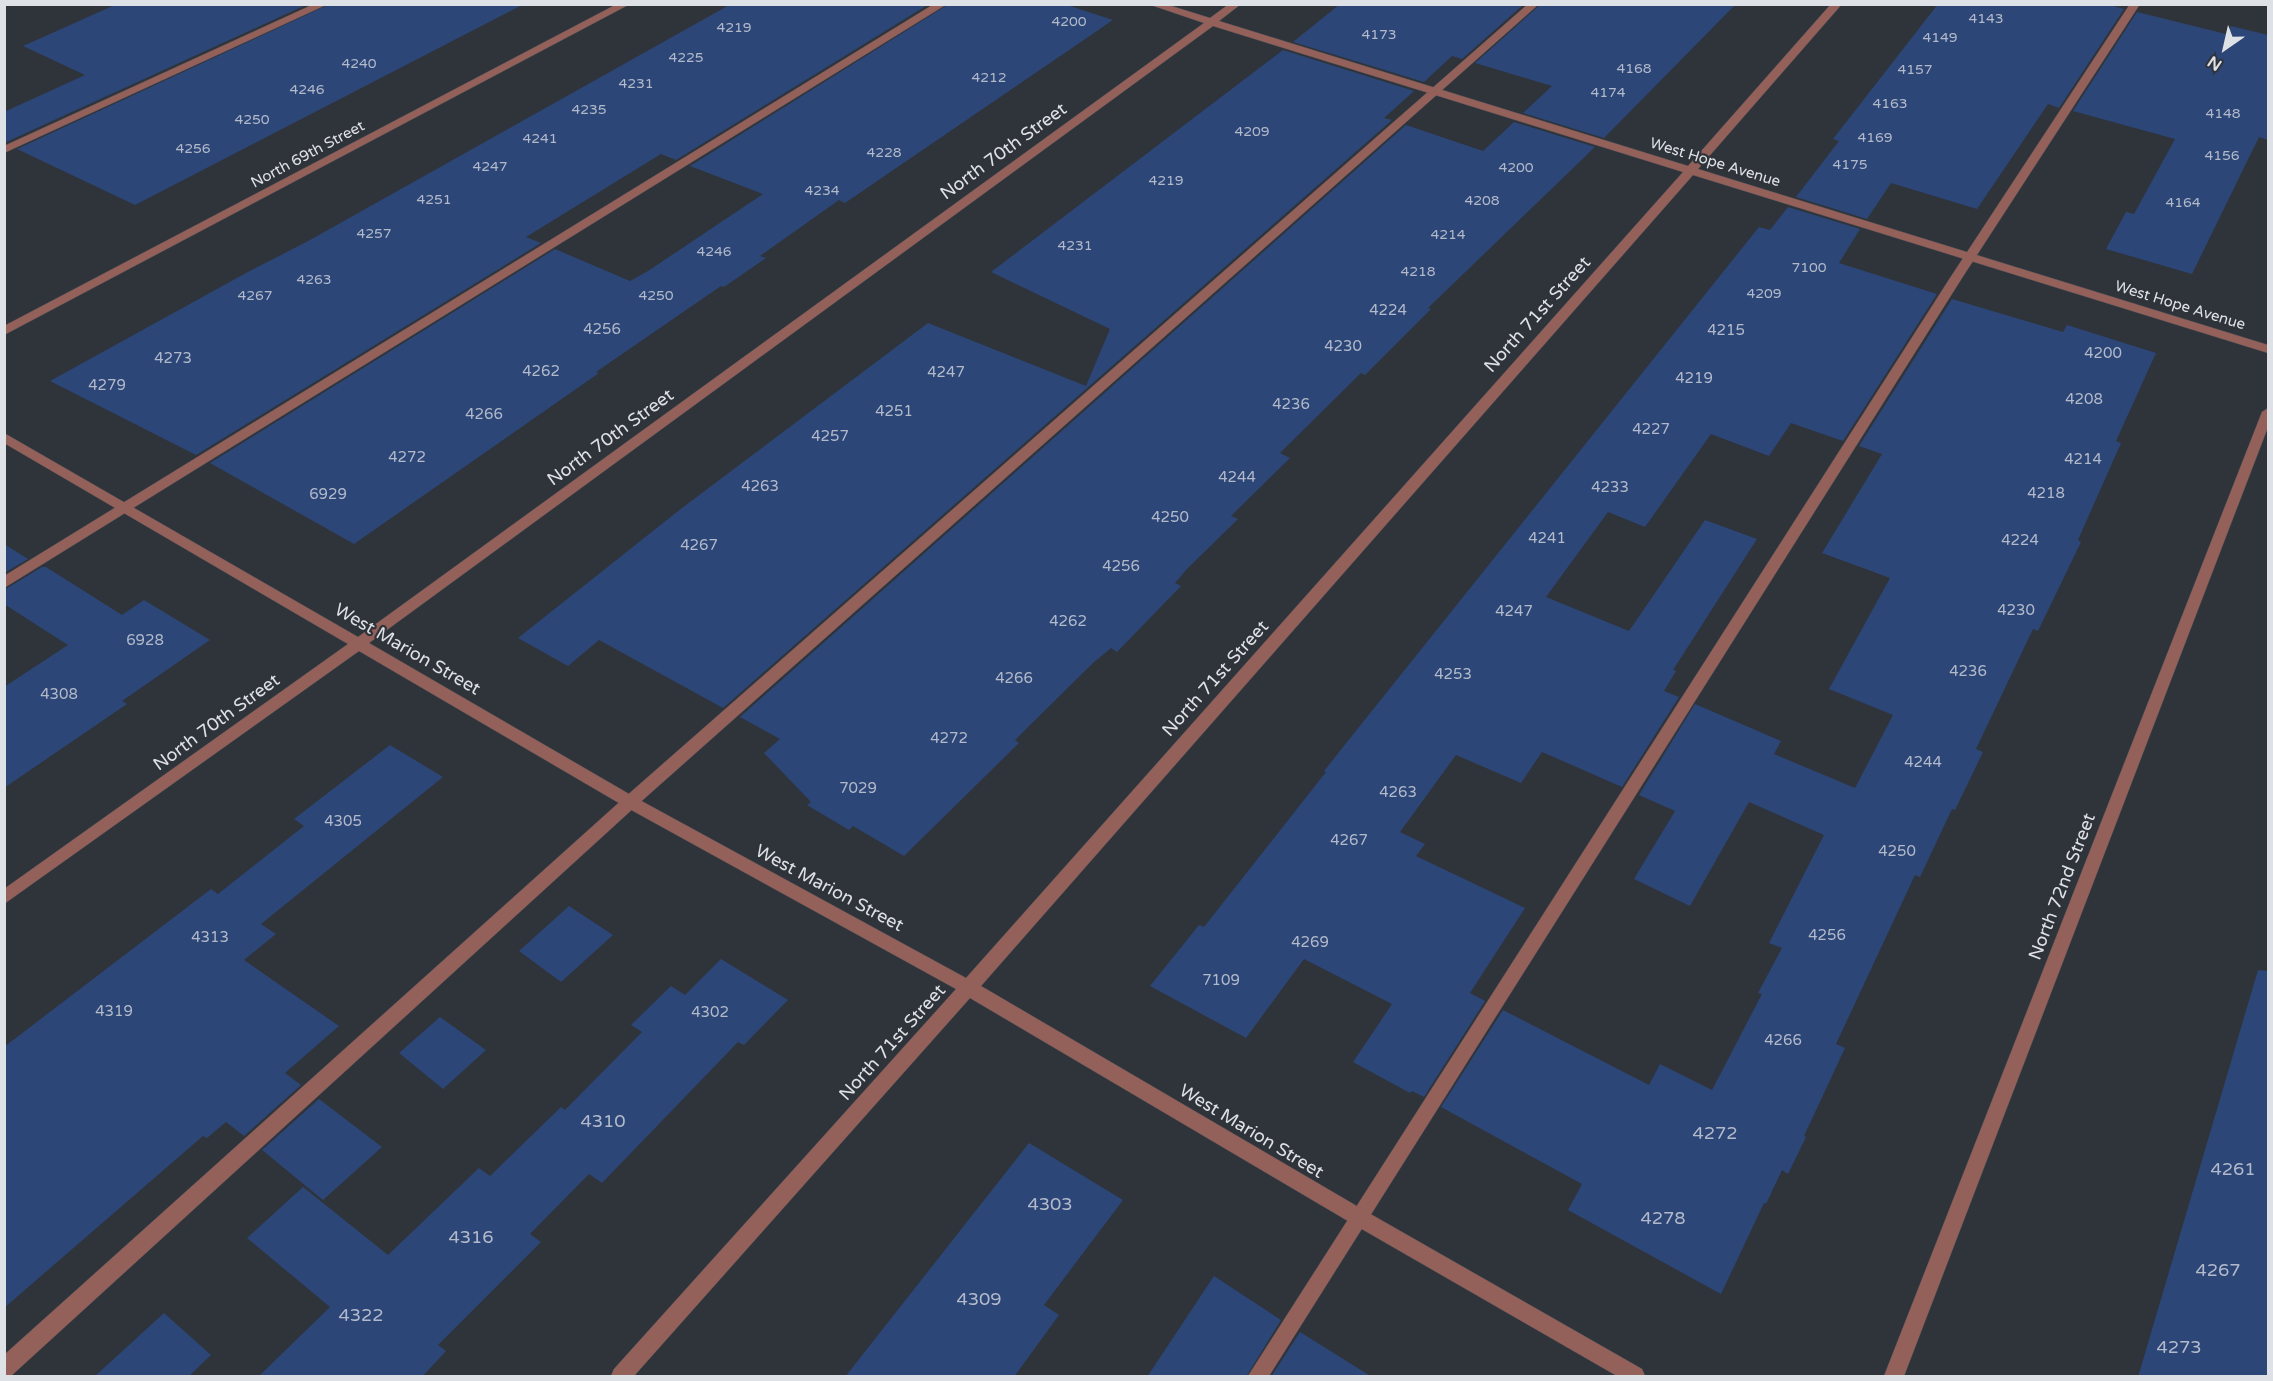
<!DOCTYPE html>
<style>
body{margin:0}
#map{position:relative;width:2273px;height:1381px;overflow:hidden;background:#2f333a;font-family:"Varela Round",sans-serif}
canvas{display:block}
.frame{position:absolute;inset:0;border:6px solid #dee1e5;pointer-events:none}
.north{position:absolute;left:2195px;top:18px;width:60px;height:60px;-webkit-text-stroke:4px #2f333a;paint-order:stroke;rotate:214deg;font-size:16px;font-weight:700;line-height:24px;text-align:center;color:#dee1e5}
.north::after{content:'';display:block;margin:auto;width:21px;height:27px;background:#dee1e5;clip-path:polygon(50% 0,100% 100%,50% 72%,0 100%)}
</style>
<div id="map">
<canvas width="2273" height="1381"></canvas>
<div class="frame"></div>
<div class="north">N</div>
</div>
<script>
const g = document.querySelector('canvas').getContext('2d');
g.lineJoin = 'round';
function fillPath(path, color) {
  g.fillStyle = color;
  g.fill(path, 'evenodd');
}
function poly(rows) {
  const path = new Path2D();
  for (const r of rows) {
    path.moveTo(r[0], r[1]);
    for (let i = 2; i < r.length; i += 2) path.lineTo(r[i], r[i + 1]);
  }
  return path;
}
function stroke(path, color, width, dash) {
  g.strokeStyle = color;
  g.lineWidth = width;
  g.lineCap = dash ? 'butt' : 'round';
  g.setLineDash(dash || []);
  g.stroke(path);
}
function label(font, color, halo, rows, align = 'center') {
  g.font = font + ' "Varela Round",sans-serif';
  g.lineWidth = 4.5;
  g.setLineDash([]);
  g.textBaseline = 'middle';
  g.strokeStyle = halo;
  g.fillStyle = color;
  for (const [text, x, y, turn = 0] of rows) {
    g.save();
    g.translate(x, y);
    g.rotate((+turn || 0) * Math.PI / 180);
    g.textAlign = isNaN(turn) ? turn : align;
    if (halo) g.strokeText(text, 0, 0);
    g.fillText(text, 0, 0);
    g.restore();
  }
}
const building = poly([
 [117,4,308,4,4,143,4,112,85,75,23,46],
 [330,4,524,4,135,205,17,149],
 [731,4,929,4,676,160,661,154,526,237,541,243,196,455,50,381,246,273,310,240],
 [949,4,1064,4,1113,20,845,203,839,200,760,256,766,258,724,287,721,286,596,372,599,373,354,544,210,463,555,249,630,281,648,271,763,194,690,166],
 [1340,4,1524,4,1462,59,1452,56,1424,82,1293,42],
 [1541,4,1736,4,1604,138,1523,113,1552,86,1475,63],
 [1938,4,2106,4,2124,9,2059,108,2048,104,1977,209,1891,183,1867,219,1796,197,1839,141,1833,139],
 [2137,12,2226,34,2231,26,2268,35,2268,140,2259,137,2192,274,2106,249,2126,212,2134,214,2175,139,2073,111],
 [1283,50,1414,91,1384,118,1392,120,723,708,599,640,568,666,518,638,682,508,928,323,1086,386,1110,329,991,272],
 [1514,122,1595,147,1428,308,1431,309,1365,375,1361,373,1280,453,1290,458,1231,516,1238,519,1187,569,1175,583,1181,586,1117,652,1111,648,1093,663,1015,740,1019,743,904,856,853,826,849,830,807,805,811,802,764,753,780,739,740,717,1406,125,1483,151],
 [1788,207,1860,229,1839,263,1937,294,1843,441,1791,423,1769,456,1711,434,1645,527,1608,512,1546,597,1629,631,1705,520,1757,539,1673,670,1676,671,1664,691,1679,697,1622,787,1542,752,1521,783,1456,755,1400,832,1425,844,1416,856,1525,908,1470,993,1485,1001,1424,1097,1412,1091,1410,1093,1353,1062,1392,1004,1304,959,1246,1038,1150,986,1199,925,1204,927,1326,772,1324,771,1351,737,1759,227,1770,230],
 [1952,299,2063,332,2067,325,2156,353,2116,441,2121,443,2078,540,2081,542,2038,631,2033,629,1976,749,1983,752,1955,810,1952,809,1920,877,1915,875,1836,1044,1845,1048,1804,1136,1806,1137,1788,1174,1782,1170,1766,1204,1764,1203,1721,1294,1568,1210,1582,1184,1441,1107,1503,1010,1649,1085,1660,1064,1712,1090,1762,994,1758,993,1782,948,1769,943,1824,835,1749,802,1690,906,1634,879,1675,811,1639,795,1695,704,1781,741,1774,754,1855,788,1893,715,1829,689,1890,578,1822,553,1882,454,1859,446],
 [4,544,28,559,4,573],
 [42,567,46,567,122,615,144,600,210,640,122,701,127,704,4,788,4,687,68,645,4,604,4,590],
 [390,745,443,777,261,924,276,934,244,960,339,1026,285,1073,301,1085,244,1136,226,1122,207,1138,203,1136,4,1308,4,1047,211,889,218,894,304,826,294,819],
 [569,906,613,935,561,982,519,951],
 [721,959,788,1000,744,1045,738,1042,602,1183,589,1174,530,1234,541,1242,438,1345,446,1351,422,1377,258,1377,330,1307,247,1238,303,1187,388,1255,479,1168,490,1176,561,1107,565,1110,642,1032,631,1025,671,986,685,995],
 [2258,970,2268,971,2268,1377,2138,1377],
 [440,1017,486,1050,443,1089,399,1053],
 [319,1099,382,1147,323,1200,262,1150],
 [1029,1143,1123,1200,1044,1305,1059,1315,1014,1377,845,1377],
 [1214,1276,1281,1320,1246,1377,1147,1377],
 [164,1313,211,1355,188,1377,94,1377],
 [1300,1332,1372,1377,1271,1377]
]);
const lane = poly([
 [314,4,328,4,4,153,4,146,314,4],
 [934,4,947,4,4,588,4,576,934,4],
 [1528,4,1539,4,636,806,11,1376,4,1376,4,1355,624,798,1528,4],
 [2130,4,2140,4,1962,278,1269,1376,1248,1376,1950,278,2130,4]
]);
const street = poly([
 [617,4,630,4,4,335,4,326,617,4],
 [1148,4,1165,4,1210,18,1229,4,1241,4,1219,21,1688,166,1831,4,1842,4,1698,169,2268,345,2268,353,1693,175,981,986,1367,1212,1642,1369,1645,1376,1617,1376,1353,1224,970,998,634,1376,611,1376,614,1369,956,989,624,806,359,651,4,904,4,889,348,644,4,443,4,433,358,637,1204,23,1148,4],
 [1213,26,1683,172,966,978,636,798,369,643,1213,26],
 [2268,408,2268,427,1904,1376,1884,1376,2262,412,2268,408]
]);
const farNumbernames = [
 ["4143",1986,19],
 ["4200",1069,22],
 ["4219",734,28],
 ["4173",1379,35],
 ["4149",1940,38],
 ["4225",686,58],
 ["4240",359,64],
 ["4168",1634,69],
 ["4157",1915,70],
 ["4212",989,78],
 ["4231",636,84],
 ["4246",307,90],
 ["4174",1608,93],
 ["4163",1890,104],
 ["4235",589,110],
 ["4148",2223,114],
 ["4250",252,120],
 ["4209",1252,132],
 ["4169",1875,138],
 ["4241",540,139],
 ["4256",193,149],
 ["4228",884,153],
 ["4156",2222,156],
 ["4175",1850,165],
 ["4247",490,167],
 ["4200",1516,168],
 ["4219",1166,181],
 ["4234",822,191],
 ["4251",434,200],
 ["4208",1482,201],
 ["4164",2183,203],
 ["4257",374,234],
 ["4214",1448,235],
 ["4231",1075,246],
 ["4246",714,252],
 ["7100",1809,268],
 ["4218",1418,272],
 ["4263",314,280],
 ["4209",1764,294],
 ["4267",255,296],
 ["4250",656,296]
];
const farStreetnames = [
 ["North 69th Street",308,155,-28],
 ["West Hope Avenue",1715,163,17],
 ["West Hope Avenue",2180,306,17]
];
const numberNames = [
 ["4224",1388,311],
 ["4256",602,330],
 ["4215",1726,331],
 ["4230",1343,347],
 ["4200",2103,354],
 ["4273",173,359],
 ["4262",541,372],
 ["4247",946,373],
 ["4219",1694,379],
 ["4279",107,386],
 ["4208",2084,400],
 ["4236",1291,405],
 ["4251",894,412],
 ["4266",484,415],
 ["4227",1651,430],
 ["4257",830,437],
 ["4272",407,458],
 ["4214",2083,460],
 ["4244",1237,478],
 ["4263",760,487],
 ["4233",1610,488],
 ["4218",2046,494],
 ["6929",328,495],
 ["4250",1170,518],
 ["4241",1547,539],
 ["4224",2020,541],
 ["4267",699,546],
 ["4256",1121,567],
 ["4230",2016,611],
 ["4247",1514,612],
 ["4262",1068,622],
 ["6928",145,641],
 ["4236",1968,672],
 ["4253",1453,675],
 ["4266",1014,679],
 ["4308",59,695],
 ["4272",949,739],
 ["4244",1923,763],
 ["7029",858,789],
 ["4263",1398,793],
 ["4305",343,822],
 ["4267",1349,841],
 ["4250",1897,852],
 ["4256",1827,936],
 ["4313",210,938],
 ["4269",1310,943],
 ["7109",1221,981],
 ["4319",114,1012],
 ["4302",710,1013],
 ["4266",1783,1041]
];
const streetNames = [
 ["North 70th Street",1004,152,-36],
 ["North 71st Street",1538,315,-48],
 ["North 70th Street",611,438,-36],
 ["West Marion Street",407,650,30],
 ["North 71st Street",1216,679,-48],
 ["North 70th Street",217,723,-36],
 ["North 72nd Street",2063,887,-69],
 ["West Marion Street",829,889,28],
 ["North 71st Street",893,1043,-48],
 ["West Marion Street",1251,1132,31]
];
const nearNumbernames = [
 ["4310",603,1122],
 ["4272",1715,1134],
 ["4261",2233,1170],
 ["4303",1050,1205],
 ["4278",1663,1219],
 ["4316",471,1238],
 ["4267",2218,1271],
 ["4309",979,1300],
 ["4322",361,1316],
 ["4273",2179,1348]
];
fillPath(building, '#2d4678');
stroke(lane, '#4b4f55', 1);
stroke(street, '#4b4f55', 1);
fillPath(lane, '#93605a');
fillPath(street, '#93605a');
label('14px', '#b2baca', null, farNumbernames);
label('15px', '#dee1e5', '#2f333a', farStreetnames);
label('15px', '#b2baca', null, numberNames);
label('18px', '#dee1e5', '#2f333a', streetNames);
label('18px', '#b2baca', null, nearNumbernames);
</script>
